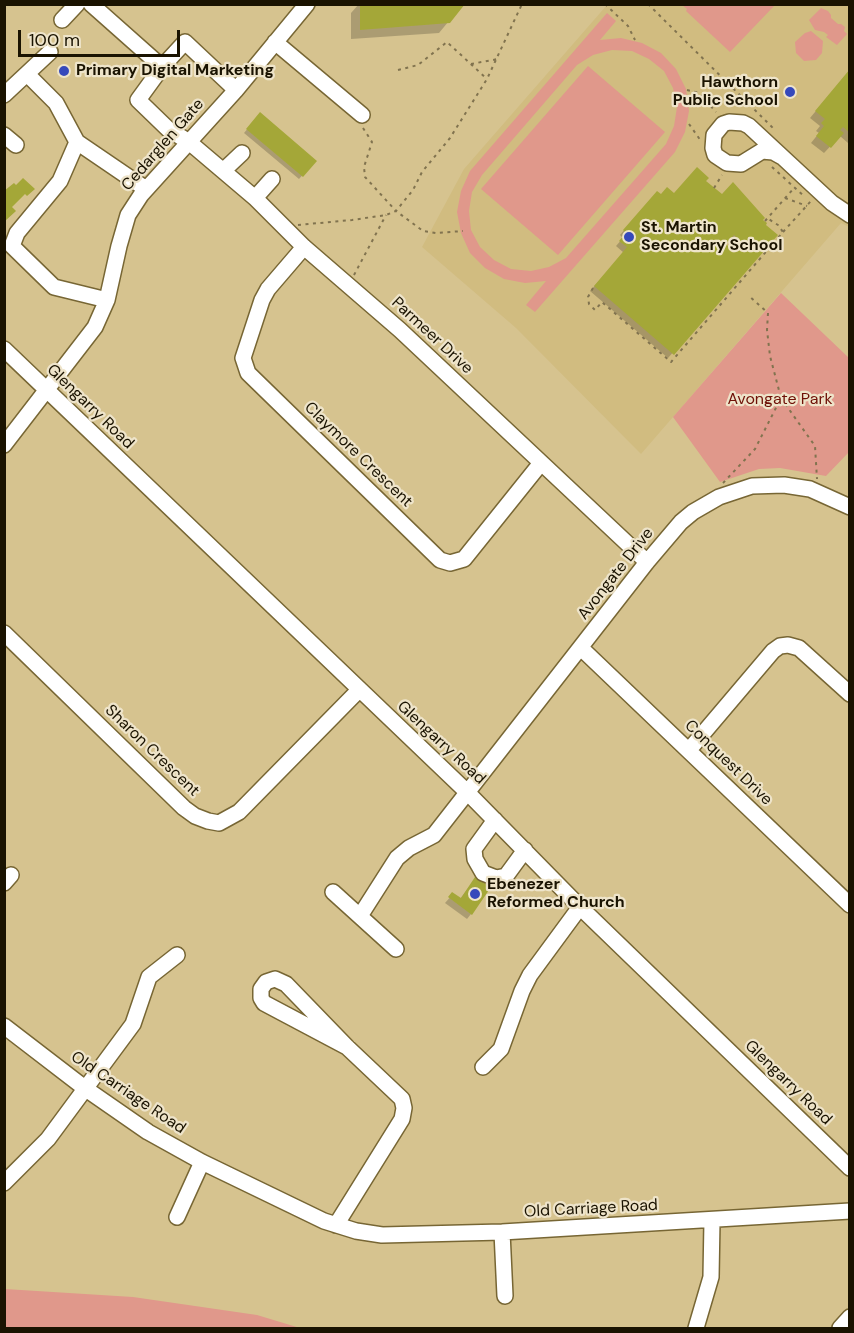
<!DOCTYPE html>
<style>
body{margin:0}
#map{position:relative;width:854px;height:1333px;overflow:hidden;background:#d6c38f;font-family:"DM Sans",sans-serif}
canvas{display:block}
.frame{position:absolute;inset:0;border:6px solid #1a1301;pointer-events:none}
.scale{position:absolute;left:18px;top:30px;width:162px;height:27px;box-sizing:border-box;border:3px solid #1a1301;border-top:0;padding-left:8px;font-size:18px;line-height:21px;white-space:nowrap;color:#1a1301;-webkit-text-stroke:4px #eee4ca;paint-order:stroke}
</style>
<div id="map">
<canvas width="854" height="1333"></canvas>
<div class="frame"></div>
<div class="scale">100 m</div>
</div>
<script>
const g = document.querySelector('canvas').getContext('2d');
g.lineJoin = 'round';
function fillPath(path, color) {
  g.fillStyle = color;
  g.fill(path, 'evenodd');
}
function poly(rows) {
  const path = new Path2D();
  for (const r of rows) {
    path.moveTo(r[0], r[1]);
    for (let i = 2; i < r.length; i += 2) path.lineTo(r[i], r[i + 1]);
  }
  return path;
}
function stroke(path, color, width, dash) {
  g.strokeStyle = color;
  g.lineWidth = width;
  g.lineCap = dash ? 'butt' : 'round';
  g.setLineDash(dash || []);
  g.stroke(path);
}
function label(font, color, halo, rows, align = 'center') {
  g.font = font + ' "DM Sans",sans-serif';
  g.lineWidth = 4.5;
  g.setLineDash([]);
  g.textBaseline = 'middle';
  g.strokeStyle = halo;
  g.fillStyle = color;
  for (const [text, x, y, turn = 0] of rows) {
    g.save();
    g.translate(x, y);
    g.rotate((+turn || 0) * Math.PI / 180);
    g.textAlign = isNaN(turn) ? turn : align;
    if (halo) g.strokeText(text, 0, 0);
    g.fillText(text, 0, 0);
    g.restore();
  }
}
const built = poly([
 [607,5,849,5,849,227,841,223,641,454,516,328,422,247,464,169]
]);
const green = poly([
 [682,5,775,5,730,52,686,11,687,9],
 [821,8,828,11,831,15,831,18,838,24,841,24,845,27,844,31,847,34,837,45,826,37,828,35,824,32,815,30,809,20],
 [607,13,616,21,600,40,621,38,642,43,661,53,676,69,686,89,689,111,685,132,675,152,535,312,526,305,546,281,525,283,504,279,485,268,470,253,461,233,457,212,461,191,470,171],
 [612,50,632,51,649,59,664,71,673,88,677,107,674,126,666,144,566,258,549,267,531,271,511,269,494,260,480,247,471,230,469,211,472,192,482,175,577,65,593,55],
 [811,31,823,41,822,53,816,60,804,61,796,53,795,42,805,33],
 [588,66,665,132,558,255,481,189],
 [781,293,849,358,849,452,826,476,780,468,759,469,720,482,673,417],
 [5,1289,133,1297,257,1315,300,1328,5,1328]
]);
const shadow = poly([
 [359,4,463,4,439,33,351,39,351,13],
 [850,70,850,141,848,143,840,136,824,153,811,143,819,133,816,131,820,126,810,118],
 [260,114,315,161,299,179,244,133],
 [704,181,722,196,761,220,764,225,776,235,668,358,590,291,624,253,616,246,623,238,620,235,652,198,674,195],
 [728,239,739,249,734,254,724,244],
 [475,879,471,914,467,919,445,903,453,894,460,899]
]);
const building = poly([
 [360,4,465,4,450,23,360,30],
 [850,69,850,133,843,127,840,130,844,133,831,148,816,136,824,126,821,123,825,119,815,111],
 [260,112,317,161,303,177,246,129],
 [697,167,709,178,706,181,722,194,733,182,765,218,763,220,767,223,766,225,778,235,674,355,594,286,627,247,619,241,626,233,623,230,657,191,661,194,667,187,674,193],
 [734,235,742,243,734,252,726,244],
 [23,178,35,189,27,196,25,194,12,207,16,211,4,222,4,191,14,183,16,185],
 [475,877,491,887,472,915,448,897,452,892,461,898]
]);
const path = poly([
 [605,4,628,26,635,40],
 [648,4,775,130],
 [471,64,498,59],
 [398,70,418,65,447,42,487,79],
 [687,90,699,93,716,112],
 [689,124,701,141],
 [363,128,372,142,364,167,365,177,396,211,413,190,422,172,450,138,487,79,522,4],
 [772,167,805,197],
 [714,188,722,175],
 [785,198,807,206],
 [765,221,794,188],
 [298,225,352,220,386,215,396,211,423,231,436,233,463,231],
 [783,232,811,201],
 [354,275,386,215],
 [593,288,588,297,589,304,595,310,602,302,671,362,783,232,778,225,767,218],
 [781,398,815,446,817,479],
 [723,483,755,449,781,398,770,356,767,330,768,313,749,296]
]);
const minor = poly([
 [91,4,162,67],
 [62,20,77,4],
 [275,42,362,115],
 [27,74,56,103,77,142,146,189],
 [236,90,185,42,162,67,138,100,168,129,189,142,255,198,304,247,400,330,647,562],
 [4,95,50,52],
 [4,135,16,145],
 [77,142,60,181,17,233,12,246,54,287,107,300],
 [782,157,773,152,762,151,741,164,727,163,715,155,713,148,714,135,723,124,729,122,743,123,749,126,832,203,850,215],
 [224,170,242,153],
 [255,198,272,179],
 [304,247,268,289,262,300,243,358,248,373,440,560,450,563,464,559,541,463],
 [4,349,467,792,580,907,850,1168],
 [4,445,95,327,107,300,119,246,128,215,141,195,236,90,307,4],
 [4,633,184,808,195,816,208,821,219,823,239,812,359,690],
 [581,648,850,905],
 [689,750,773,651,780,646,788,645,799,648,850,694],
 [495,820,474,849,475,859,483,873,496,878,506,876,525,850],
 [4,883,11,875],
 [333,892,396,949],
 [360,916,397,858,409,848,434,835,647,562,681,522,693,512,719,497,752,486,784,485,810,489,850,507],
 [4,1026,86,1089,148,1132,202,1162,324,1221,356,1231,382,1235,502,1232,850,1211],
 [483,1067,501,1049,522,991,530,975,580,907],
 [4,1183,48,1139,133,1024,149,977,177,955],
 [177,1217,202,1162],
 [336,1225,402,1119,404,1108,402,1099,347,1047,286,984,275,979,266,982,261,989,261,998,264,1003,347,1047],
 [502,1232,505,1296],
 [696,1328,711,1277,712,1221],
 [840,1328,850,1317]
]);
const markers = [
 [64,71,6,"#3649bb"],
 [790,92,6,"#3649bb"],
 [629,237,6,"#3649bb"],
 [475,894,6,"#3649bb"]
];
const poiNames = [
 ["Primary Digital Marketing",76,71],
 ["Hawthorn",778,83,"right"],
 ["Public School",778,101,"right"],
 ["St. Martin",641,228],
 ["Secondary School",641,246],
 ["Ebenezer",487,885],
 ["Reformed Church",487,903]
];
const streetNames = [
 ["Cedarglen Gate",163,145,-49],
 ["Parmeer Drive",432,336,43],
 ["Glengarry Road",90,407,44],
 ["Claymore Crescent",358,455,44],
 ["Avongate Drive",616,574,-52],
 ["Glengarry Road",441,743,43],
 ["Sharon Crescent",152,751,44],
 ["Conquest Drive",728,763,44],
 ["Glengarry Road",788,1083,44],
 ["Old Carriage Road",128,1093,34],
 ["Old Carriage Road",591,1209,-3]
];
const parkNames = [
 ["Avongate Park",780,400]
];
fillPath(built, '#d1bc80');
fillPath(green, '#e0988b');
fillPath(shadow, '#0003');
fillPath(building, '#a4a738');
stroke(minor, '#776634', 18);
stroke(path, '#81734f', 2, [3, 4.5]);
stroke(minor, '#fff', 15);
for (const [x, y, r, color] of markers) {
  const dot = new Path2D();
  dot.arc(x, y, r, 0, 2 * Math.PI);
  g.fillStyle = color;
  g.fill(dot);
  stroke(dot, '#eee4ca', 2);
}
label('bold 16px', '#1a1301', '#eee4ca', poiNames, 'left');
label('16px', '#1a1301', '#eee4ca', streetNames);
label('16px', '#6e1006', '#eee4ca', parkNames);
</script>
